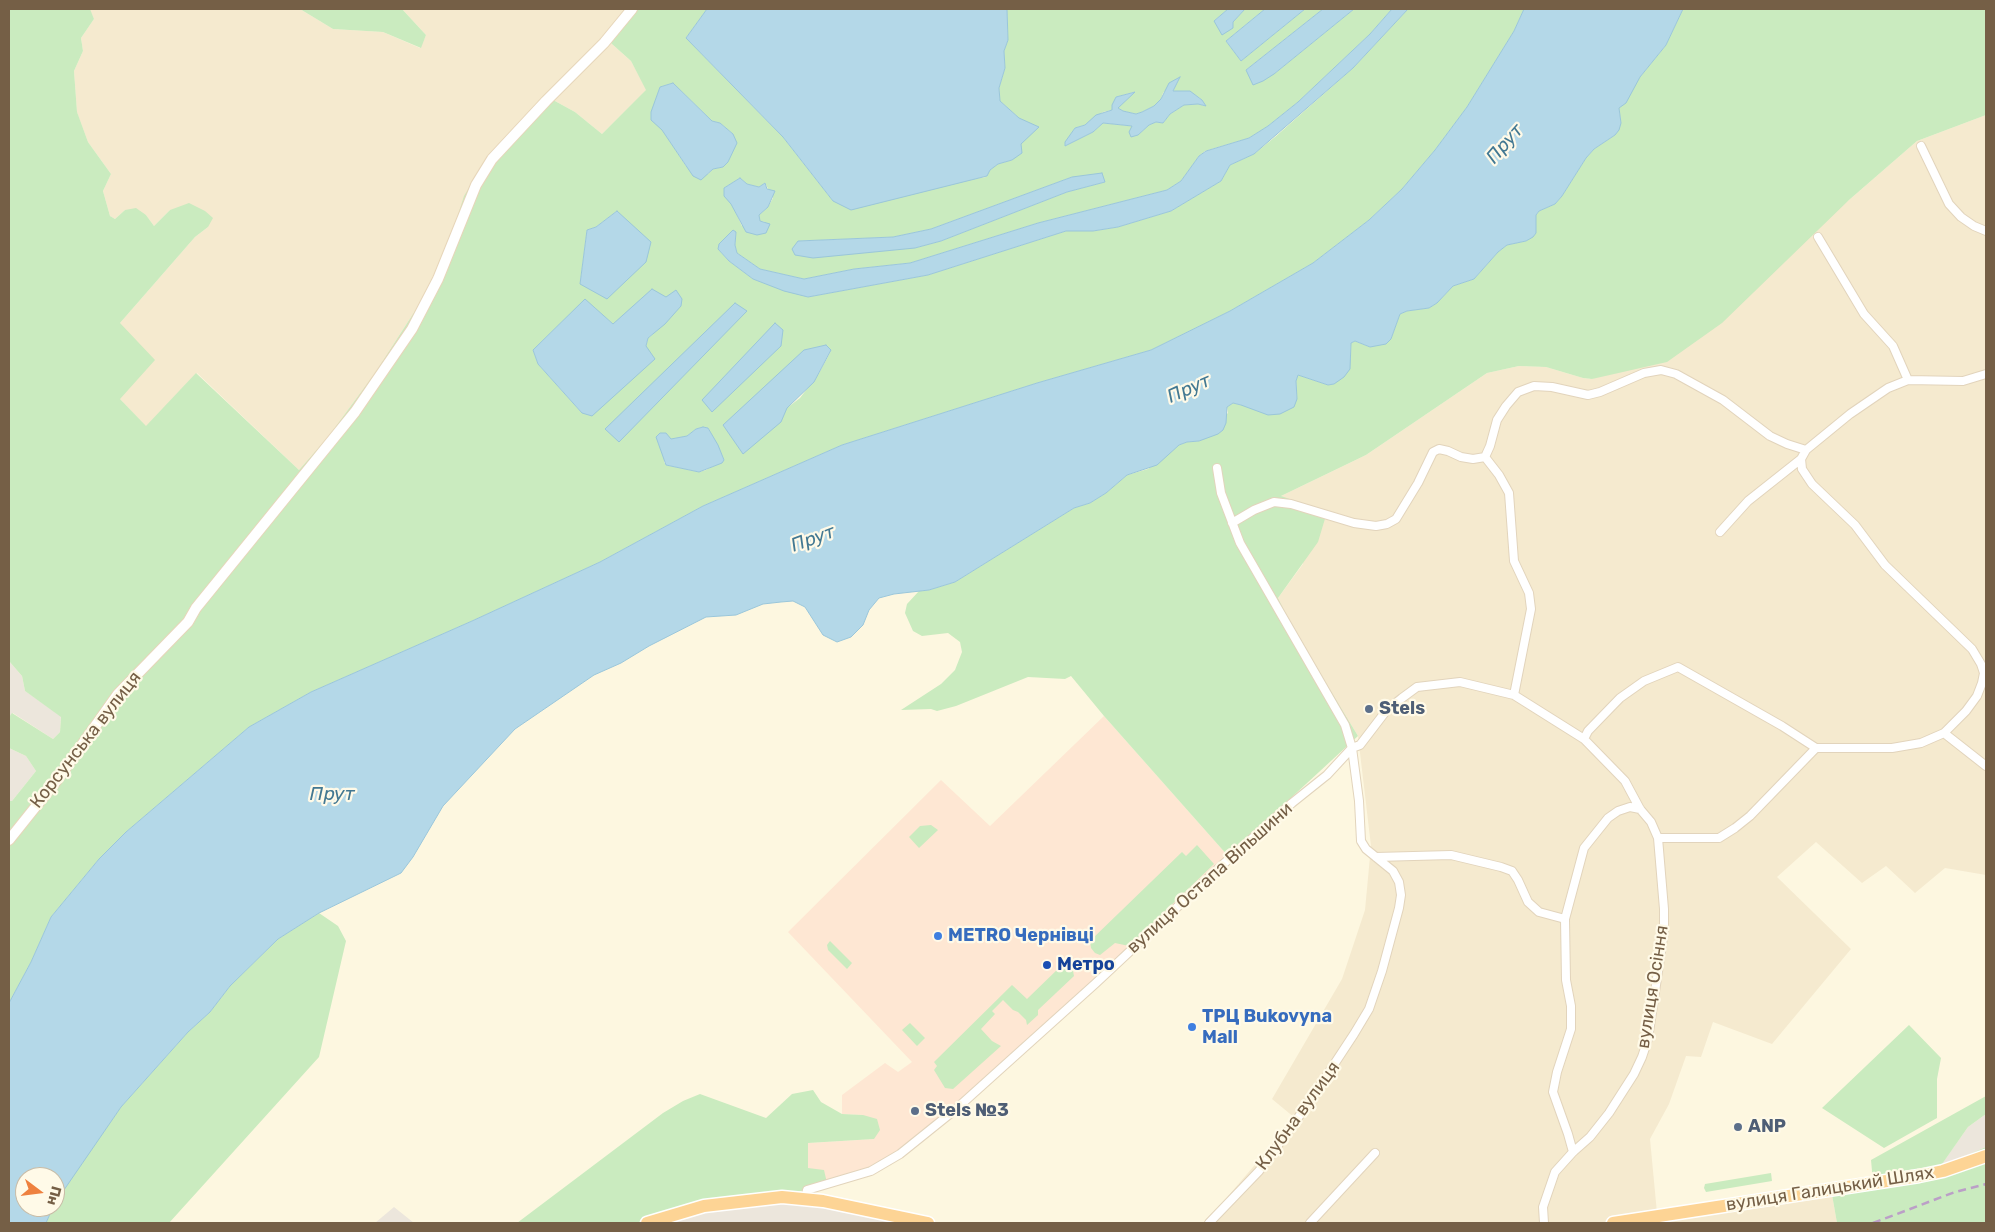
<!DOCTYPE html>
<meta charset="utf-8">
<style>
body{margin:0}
#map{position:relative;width:1995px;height:1232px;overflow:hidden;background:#fdf7e0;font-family:Rubik,sans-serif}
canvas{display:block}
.frame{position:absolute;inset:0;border:10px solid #755f46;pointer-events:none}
.north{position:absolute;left:15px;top:1167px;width:50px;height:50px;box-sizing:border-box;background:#fffae8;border:1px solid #c8bca7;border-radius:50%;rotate:105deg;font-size:14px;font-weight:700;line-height:20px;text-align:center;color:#755f46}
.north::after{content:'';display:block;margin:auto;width:18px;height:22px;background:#ee813f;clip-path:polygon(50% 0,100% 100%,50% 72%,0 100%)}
</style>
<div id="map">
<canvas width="1995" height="1232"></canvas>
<div class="frame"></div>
<div class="north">Пн</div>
</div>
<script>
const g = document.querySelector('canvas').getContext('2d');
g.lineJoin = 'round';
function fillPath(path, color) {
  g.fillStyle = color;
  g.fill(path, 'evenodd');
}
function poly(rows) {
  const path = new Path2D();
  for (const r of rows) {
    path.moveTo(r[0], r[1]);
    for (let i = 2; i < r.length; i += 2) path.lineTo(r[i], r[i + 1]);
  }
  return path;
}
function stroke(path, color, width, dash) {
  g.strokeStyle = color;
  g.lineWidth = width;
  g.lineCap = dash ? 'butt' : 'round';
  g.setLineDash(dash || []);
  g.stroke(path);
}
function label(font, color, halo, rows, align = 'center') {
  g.font = font + ' Rubik,sans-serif';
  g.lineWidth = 4.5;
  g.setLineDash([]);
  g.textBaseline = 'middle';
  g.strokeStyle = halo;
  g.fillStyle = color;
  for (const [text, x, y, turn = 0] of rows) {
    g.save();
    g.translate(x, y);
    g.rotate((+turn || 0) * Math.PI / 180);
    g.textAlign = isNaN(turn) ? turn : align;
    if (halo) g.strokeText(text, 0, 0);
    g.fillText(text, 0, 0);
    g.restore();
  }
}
const residential = poly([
 [89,9,300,9,333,29,383,32,420,48,426,35,402,9,627,9,603,36,631,61,647,90,602,134,575,112,544,95,516,127,440,272,375,373,328,437,299,470,197,373,146,427,120,399,120,323,195,237,208,227,170,210,154,226,146,215,125,210,115,219,110,216,103,191,111,174,88,142,77,113,74,71,83,51,81,38,94,19],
 [1986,115,1986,875,1945,868,1915,893,1886,866,1862,883,1816,842,1777,877,1851,949,1772,1044,1713,1022,1701,1057,1686,1056,1669,1104,1650,1139,1657,1213,1831,1189,1837,1223,1205,1223,1295,1118,1272,1099,1342,979,1365,910,1371,846,1358,736,1294,630,1278,598,1303,564,1281,496,1366,455,1487,373,1519,366,1546,367,1583,378,1592,379,1849,200,1917,141]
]);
const commercial = poly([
 [1104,716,1228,856,955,1109,900,1152,870,1170,827,1183,808,1168,808,1143,874,1139,863,1115,842,1114,842,1095,885,1063,898,1072,912,1062,788,932,941,780,990,826]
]);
const industrial = poly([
 [9,661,22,676,25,691,61,716,60,732,53,739,13,713,9,717],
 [9,748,26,756,36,771,12,801,9,801],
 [1986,1114,1986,1147,1939,1168,1968,1127],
 [782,1197,933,1223,640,1223,661,1215],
 [394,1207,414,1223,375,1223]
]);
const green = poly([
 [9,9,90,9,94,19,81,38,83,51,74,71,77,112,88,142,111,174,103,191,110,216,115,219,125,210,136,208,146,215,154,226,170,210,189,203,205,211,213,218,208,227,195,237,120,323,155,360,120,399,146,426,196,373,299,470,328,437,375,373,440,272,464,196,486,160,544,95,575,112,602,134,646,90,631,61,603,36,627,9,707,9,686,38,783,137,833,201,986,177,990,170,998,164,1012,160,1019,118,1000,101,999,88,1005,68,1004,51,1008,40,1007,9,1228,9,1214,21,1233,22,1245,9,1265,9,1226,41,1241,61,1305,9,1323,9,1246,70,1274,74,1354,9,1392,9,1370,34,1298,102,1268,126,1249,138,1205,151,1199,156,1181,181,1167,190,1038,223,910,263,854,269,804,279,760,269,737,253,735,245,736,233,718,249,729,261,753,279,808,297,928,275,1066,231,1093,231,1118,227,1171,211,1221,181,1230,165,1254,154,1275,137,1353,68,1408,9,1524,9,1514,31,1467,107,1435,150,1402,189,1369,220,1313,263,1230,311,1151,350,1037,383,842,445,703,506,600,562,472,621,311,692,249,727,126,832,99,859,51,917,31,962,9,1003,9,801,12,801,36,771,26,756,9,748,9,717,12,713,53,739,60,732,61,717,25,691,22,676,9,661],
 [1179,78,1173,91,1197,96,1202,100,1205,106,1198,104,1184,105,1170,114,1163,123,1156,122,1149,125,1138,135,1132,126,1103,123,1093,132,1065,146,1075,128,1085,125,1103,112,1112,110,1116,97,1134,92,1118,108,1123,111,1136,114,1142,112,1154,106,1161,99,1163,93],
 [673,83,712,121,720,123,733,134,731,154,728,162,723,167,713,169,708,174,686,166,662,129,655,102,660,87],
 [1072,177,1105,182,1067,192,941,241,915,248,798,241,893,237,931,229],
 [740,178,747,184,759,187,765,183,773,198,768,207,759,215,760,221,765,222,742,226,724,188],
 [617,211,580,284,587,230,596,227],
 [666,297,653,334,648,338,646,346,582,413,538,364,533,350,585,300,613,324],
 [831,351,819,373,800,398,787,408],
 [703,427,708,428,724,460,706,470,699,472,666,465,664,462,664,455,658,443,687,436,696,429],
 [300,9,402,9,426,35,421,48,383,32,333,29],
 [1683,9,1986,9,1986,115,1917,141,1849,200,1722,323,1667,362,1592,379,1583,378,1546,367,1519,366,1487,373,1366,455,1281,496,1327,512,1318,542,1278,598,1294,630,1358,736,1228,856,1104,716,1071,676,1065,679,1028,677,956,706,937,711,931,709,901,710,941,684,955,670,962,652,960,642,948,633,922,636,913,631,905,613,907,604,919,591,929,590,955,582,1074,508,1090,503,1106,493,1127,475,1148,469,1179,445,1187,442,1199,441,1228,413,1227,407,1233,403,1241,405,1297,399,1296,380,1298,375,1328,385,1334,384,1351,358,1351,343,1355,341,1370,347,1391,339,1400,314,1407,311,1429,308,1437,303,1453,286,1474,279,1498,252,1507,245,1526,241,1536,233,1536,215,1539,211,1555,204,1562,196,1586,158,1594,149,1615,135,1621,123,1619,108,1640,77,1666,45],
 [931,825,938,830,919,848,909,837,920,826],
 [1197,845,1214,864,1129,946,1115,943,1100,955,1095,953,1091,948,1090,941,1182,852,1186,856],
 [319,913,338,926,346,941,319,1057,169,1223,46,1223,53,1207,55,1207,57,1198,121,1107,188,1032,210,1012,230,986,278,939],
 [830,941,852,963,847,969,828,950,827,945],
 [1061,966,1073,971,1074,976,1038,1010,1038,1015,1027,1025,1026,1020,1018,1012,1013,1010,1003,1000,992,1011,995,1014,981,1029,992,1041,1001,1046,953,1089,945,1088,934,1070,937,1066,934,1062,1012,985,1027,999],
 [910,1023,925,1038,917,1046,902,1030],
 [1909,1025,1941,1058,1937,1079,1937,1118,1884,1148,1822,1108],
 [813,1090,821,1102,842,1114,863,1115,877,1119,880,1130,874,1139,808,1143,808,1168,824,1170,827,1183,782,1197,661,1215,640,1223,517,1223,663,1113,683,1101,700,1094,766,1118,792,1094],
 [1986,1096,1986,1114,1968,1127,1940,1167,1986,1147,1986,1223,1837,1223,1831,1189,1873,1182,1871,1160],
 [1771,1173,1772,1181,1706,1192,1704,1188,1705,1184]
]);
const water = poly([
 [707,9,1007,9,1008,40,1004,51,1005,68,999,88,1000,101,1019,118,1039,127,1021,144,1022,153,1012,160,998,164,990,170,987,176,851,210,833,201,783,137,686,38,707,9],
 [1228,9,1245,9,1233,22,1233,28,1222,35,1214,21,1228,9],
 [1265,9,1305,9,1241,61,1226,41,1265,9],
 [1323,9,1354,9,1274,74,1263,81,1253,85,1246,70,1323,9],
 [1392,9,1408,9,1353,68,1254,154,1230,165,1221,181,1171,211,1118,227,1093,231,1066,231,928,275,808,297,784,291,753,279,729,261,718,249,719,244,733,230,736,232,735,245,737,253,760,269,804,279,854,269,910,263,1038,223,1167,190,1181,181,1199,156,1206,151,1249,138,1268,126,1298,102,1370,34,1392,9],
 [1524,9,1683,9,1666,45,1640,77,1626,103,1619,108,1621,123,1619,130,1615,135,1594,149,1586,158,1562,196,1555,204,1539,211,1536,215,1536,233,1533,237,1526,241,1507,245,1498,252,1474,279,1453,286,1437,303,1429,308,1407,311,1400,314,1391,339,1386,344,1370,347,1355,341,1351,343,1350,369,1344,377,1334,384,1328,385,1298,375,1296,381,1297,399,1294,407,1280,414,1268,415,1241,405,1233,403,1227,407,1226,423,1223,430,1218,434,1199,441,1187,442,1179,445,1157,465,1127,475,1106,493,1090,503,1074,508,955,582,929,590,894,594,879,598,869,610,863,625,851,637,837,642,823,635,805,607,793,601,781,602,763,604,736,615,706,617,649,646,621,663,594,675,515,729,443,806,413,857,401,873,319,913,278,939,230,986,210,1012,188,1032,121,1107,55,1203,55,1177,25,1177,25,1207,53,1207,46,1223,9,1223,9,1003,31,962,51,917,99,859,126,832,249,727,311,692,472,621,600,562,703,506,842,445,1037,383,1151,350,1230,311,1313,263,1369,220,1402,189,1435,150,1467,107,1514,31,1524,9],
 [1180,77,1173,91,1190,91,1202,100,1206,106,1198,104,1184,105,1170,114,1163,123,1156,122,1149,125,1138,135,1131,137,1129,132,1132,126,1103,123,1093,132,1065,146,1065,142,1075,128,1085,125,1096,115,1112,110,1112,105,1116,97,1135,92,1118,108,1123,111,1136,114,1142,112,1154,106,1161,99,1169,83,1180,77],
 [673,83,712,121,720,123,733,134,737,143,728,162,723,167,713,169,701,180,693,176,662,130,651,120,651,112,660,87,673,83],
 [1102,173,1105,182,1067,192,941,241,915,248,813,258,795,255,792,249,798,241,893,237,931,229,1072,177,1102,173],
 [740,178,747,184,759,187,765,183,767,189,775,191,768,207,759,215,760,221,770,224,766,233,757,235,746,232,731,204,724,196,724,188,740,178],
 [617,211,651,242,646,262,607,299,580,284,587,230,596,227,617,211],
 [652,289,666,297,676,290,682,299,681,306,665,324,648,338,646,346,655,359,592,416,582,413,538,364,533,350,585,299,613,324,652,289],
 [735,303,747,311,619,442,605,429,735,303],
 [775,323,783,330,781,346,712,412,702,400,775,323],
 [826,345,831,350,814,382,787,408,781,422,743,454,723,425,804,350,826,345],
 [703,427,708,428,718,445,724,460,722,463,699,472,666,465,656,437,660,433,666,433,671,439,687,436,696,429,703,427]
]);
const minor = poly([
 [1921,146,1949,204,1961,217,1974,226,1986,231],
 [1818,237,1864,314,1893,346,1908,380],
 [1232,523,1254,510,1274,502,1291,504,1354,523,1376,526,1387,524,1396,519,1418,483,1433,452,1439,449,1448,451,1461,457,1473,459,1485,457],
 [1720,532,1748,501,1801,459,1806,450,1850,414,1888,388,1908,380,1963,381,1986,374],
 [1514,695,1531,609,1529,593,1514,561,1509,493,1499,475,1485,457,1490,446,1497,420,1506,406,1518,392,1534,386,1552,387,1588,395,1600,392,1644,373,1661,370,1676,374,1723,400,1770,436,1787,444,1806,450],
 [1944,733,1986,766],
 [1584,739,1588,731,1620,698,1644,681,1678,667,1782,726,1816,748],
 [1658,838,1719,838,1735,828,1750,816,1816,748,1892,748,1921,743,1944,733,1966,711,1977,696,1982,683,1984,673,1981,664,1972,649,1885,565,1855,525,1812,484,1802,469,1801,459],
 [1376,857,1451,855,1501,867,1512,871,1518,880,1528,902,1539,912,1565,919],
 [1573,1152,1568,1134,1553,1092,1557,1072,1571,1029,1571,1006,1566,980,1565,919,1584,848,1608,818,1618,811,1630,807,1640,809],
 [805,1199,807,1190,871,1171,900,1154,956,1109,1096,983,1220,867,1292,803,1327,775,1352,748,1360,745,1386,711,1402,698,1417,687,1460,682,1514,695,1584,739,1625,781,1640,809,1651,822,1658,838,1664,909,1664,931,1648,1039,1642,1057,1634,1074,1609,1113,1590,1137,1573,1152,1555,1172,1543,1207,1544,1223],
 [1209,1223,1259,1171,1308,1104,1354,1034,1369,1009,1382,971,1399,908,1401,895,1399,882,1393,871,1366,849,1361,841,1359,801,1352,748,1345,725,1240,543,1221,493,1217,468],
 [1310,1223,1375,1153]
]);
const secondary = poly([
 [9,840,57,780,118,694,188,622,196,608,355,412,412,329,438,279,476,185,492,159,546,101,604,43,632,9]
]);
const trunk = poly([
 [647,1223,704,1206,782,1197,823,1201,928,1223],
 [1613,1223,1919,1176,1943,1171,1986,1156]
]);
const rail = poly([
 [1873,1223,1955,1192,1986,1184]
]);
const markers = [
 [1369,709,5,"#5c6f8a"],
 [938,936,5,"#3f7fe0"],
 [1047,965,5,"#1a4fb4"],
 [1192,1027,5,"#3f7fe0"],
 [915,1111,5,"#5c6f8a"],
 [1738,1127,5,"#5c6f8a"]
];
const serviceNames = [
 ["Stels",1379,709],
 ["Stels №3",925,1111],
 ["ANP",1748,1127]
];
const streetNames = [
 ["Корсунська вулиця",86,740,-52],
 ["вулиця Остапа Вільшини",1210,878,-42],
 ["вулиця Осіння",1653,987,-81],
 ["Клубна вулиця",1298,1116,-54],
 ["вулиця Галицький Шлях",1830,1189,-9]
];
const shopNames = [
 ["METRO Чернівці",948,936],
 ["ТРЦ Bukovyna",1202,1017],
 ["Mall",1202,1038]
];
const transitNames = [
 ["Метро",1057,965]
];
const waterNames = [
 ["Прут",1505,144,-49],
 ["Прут",1189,389,-24],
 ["Прут",813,539,-20],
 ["Прут",332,795]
];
fillPath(residential, '#f5eacf');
fillPath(commercial, '#fee7d3');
fillPath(industrial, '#ece6dc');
fillPath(green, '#caebbf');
fillPath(water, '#b4d8e8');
stroke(water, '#9ac6da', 1);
stroke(minor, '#e2d4bc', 10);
stroke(secondary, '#e7d6ba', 12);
stroke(trunk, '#fff', 15);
stroke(minor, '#fff', 8);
stroke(secondary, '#fff', 10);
stroke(trunk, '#fdd495', 12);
stroke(rail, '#bb9fc7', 2.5, [8, 5]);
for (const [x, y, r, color] of markers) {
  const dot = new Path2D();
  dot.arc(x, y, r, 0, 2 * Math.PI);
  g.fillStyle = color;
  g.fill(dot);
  stroke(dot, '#fffae8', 2);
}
label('bold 18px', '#4e5e75', '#fffae8', serviceNames, 'left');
label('18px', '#755f46', '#fffae8', streetNames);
label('bold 18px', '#366cbe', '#fffae8', shopNames, 'left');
label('bold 18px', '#164399', '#fffae8', transitNames, 'left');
label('italic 19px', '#427892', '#fffae8', waterNames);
</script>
